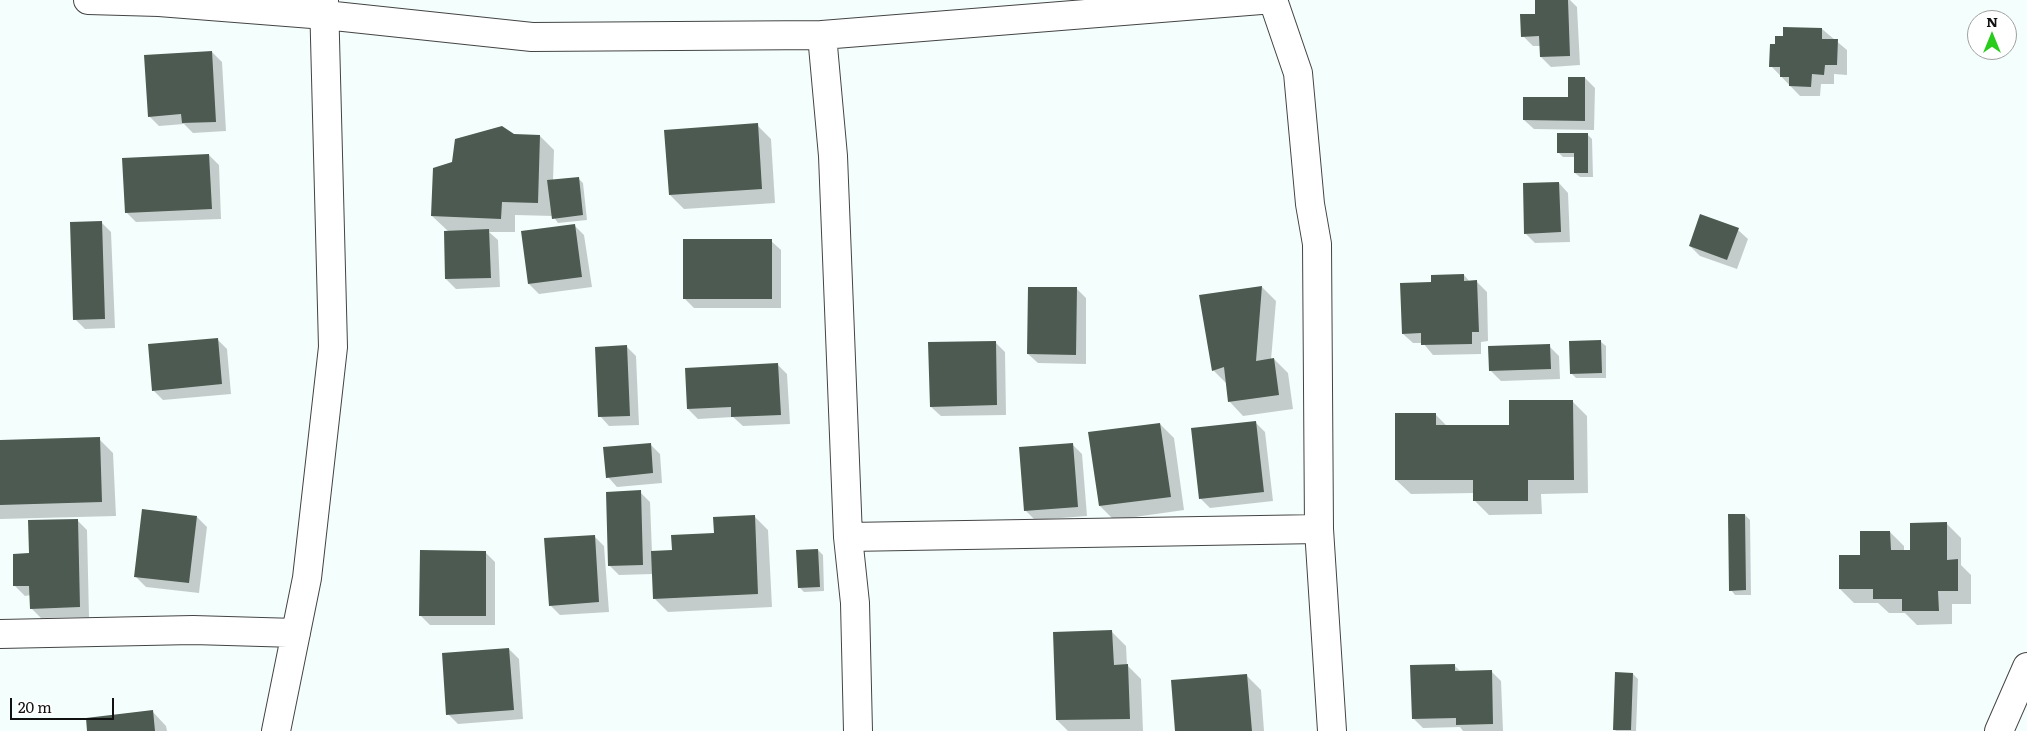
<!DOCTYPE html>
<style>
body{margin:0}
#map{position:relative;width:2027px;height:731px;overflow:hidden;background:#f4fffd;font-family:Literata,serif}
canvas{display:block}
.north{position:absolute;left:1967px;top:10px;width:50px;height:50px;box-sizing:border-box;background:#fff;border:1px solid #a0a0a0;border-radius:50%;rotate:0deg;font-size:14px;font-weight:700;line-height:20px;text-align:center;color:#111}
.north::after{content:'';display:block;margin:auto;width:18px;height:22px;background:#29cc1d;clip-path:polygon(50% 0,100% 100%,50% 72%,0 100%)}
.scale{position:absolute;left:10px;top:698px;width:104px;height:22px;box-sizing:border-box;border:2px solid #111;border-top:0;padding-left:6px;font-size:15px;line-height:18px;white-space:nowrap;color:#111;-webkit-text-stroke:4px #fff;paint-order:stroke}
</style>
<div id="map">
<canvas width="2027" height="731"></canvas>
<div class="north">N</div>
<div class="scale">20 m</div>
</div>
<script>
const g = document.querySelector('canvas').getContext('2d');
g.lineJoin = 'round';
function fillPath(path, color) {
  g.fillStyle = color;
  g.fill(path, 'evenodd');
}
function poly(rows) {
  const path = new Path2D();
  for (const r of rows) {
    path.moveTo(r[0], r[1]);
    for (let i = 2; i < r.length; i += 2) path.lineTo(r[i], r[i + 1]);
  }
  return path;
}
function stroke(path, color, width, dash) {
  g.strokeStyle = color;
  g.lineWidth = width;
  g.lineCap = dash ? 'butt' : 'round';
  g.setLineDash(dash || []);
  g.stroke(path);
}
const shadow = poly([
 [1536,0,1570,0,1577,7,1580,65,1551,67,1541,57,1540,46,1533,46,1523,36,1536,15],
 [1822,29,1847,50,1847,75,1834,74,1834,84,1821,84,1820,96,1800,96,1771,66],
 [212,52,222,62,226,131,193,133,184,124,159,126,149,116],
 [1585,78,1595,88,1594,130,1534,129,1524,120,1569,98],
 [757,125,771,139,775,203,684,209,670,195],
 [1587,134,1592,139,1593,177,1580,177,1575,173,1575,157,1563,157,1558,152],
 [513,136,540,136,554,150,553,181,578,178,583,183,587,220,558,223,553,216,515,215,515,232,489,232,498,240,500,287,456,289,446,279,449,232,432,216,453,163],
 [209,155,219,165,221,219,136,222,126,212],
 [1559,183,1568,193,1570,242,1535,243,1525,233],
 [101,222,111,232,115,328,85,329,75,319],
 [574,225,584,235,592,287,539,294,529,284],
 [1738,230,1748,239,1737,269,1700,256,1690,246],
 [771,241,781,250,781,308,694,308,684,298],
 [1464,275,1470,282,1477,282,1487,292,1488,341,1481,342,1481,354,1433,355,1423,343,1413,343,1403,334,1432,283],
 [1262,287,1276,301,1271,360,1274,359,1288,373,1293,409,1243,416,1229,401,1227,384,1213,370],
 [1076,288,1086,298,1086,364,1038,363,1028,354],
 [217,339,227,349,231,394,163,400,153,390],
 [995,342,1005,352,1006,415,941,416,931,407],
 [1601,342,1606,346,1606,378,1576,378,1571,373],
 [626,346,636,356,639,425,609,426,600,416],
 [1549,346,1559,356,1560,379,1501,381,1491,371],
 [777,364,787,374,790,424,743,426,733,417,698,419,688,409],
 [1573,402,1587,416,1588,493,1541,494,1542,514,1489,515,1475,501,1475,493,1411,494,1396,480,1436,415,1448,427,1511,426],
 [1255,422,1265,432,1273,501,1210,508,1200,498],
 [1160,424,1174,438,1184,510,1114,520,1100,506],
 [99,439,113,453,116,516,0,519,0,441],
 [650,444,660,454,662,483,617,487,608,477],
 [1072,444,1082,454,1087,516,1035,520,1025,510],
 [640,492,650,502,652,553,673,552,754,516,768,530,772,607,668,612,654,598,653,574,619,575,609,565],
 [1745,515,1750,520,1751,595,1735,595,1731,590],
 [197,517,207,527,199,593,146,587,136,577],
 [77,520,87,530,89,617,41,618,31,608,31,595,25,596,15,586,30,554],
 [1947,524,1961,538,1961,565,1971,575,1971,604,1952,604,1952,624,1917,625,1905,613,1889,613,1878,603,1854,603,1840,589,1861,557,1890,532,1904,546,1904,551,1912,551],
 [594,536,604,546,609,612,560,615,550,605],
 [818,550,823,555,824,591,804,592,799,587],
 [485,552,495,562,495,625,430,625,420,615],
 [1112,632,1126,646,1127,665,1141,679,1143,731,1068,731,1057,720],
 [509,649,519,659,523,719,458,724,448,714],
 [1454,665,1461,672,1491,671,1501,681,1503,731,1463,731,1460,727,1423,728,1413,718],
 [1633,674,1638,679,1636,731,1616,731,1614,729],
 [1247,676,1261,690,1264,731,1176,731],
 [152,711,166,726,167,731,89,731]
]);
const building = poly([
 [1535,0,1568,0,1570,56,1540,57,1539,36,1521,37,1520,14,1535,14],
 [1783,27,1822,28,1822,39,1838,39,1837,65,1825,65,1824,75,1812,74,1811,87,1789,86,1789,77,1780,77,1780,67,1769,67,1770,44,1775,44,1775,36,1783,36],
 [212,51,216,122,182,123,181,114,148,117,144,55],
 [1568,77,1585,77,1585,121,1523,120,1523,97,1568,97],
 [758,123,762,189,669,195,664,130],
 [502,126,514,134,540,135,538,203,502,202,501,219,431,216,433,168,452,162,455,139],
 [1557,133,1588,133,1588,173,1574,173,1574,153,1557,153],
 [209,154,212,209,125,213,122,158],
 [579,177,583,215,552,219,547,180],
 [1559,182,1561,232,1524,234,1523,183],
 [1700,214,1739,228,1727,260,1689,246],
 [102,221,105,319,73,320,70,222],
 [575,224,582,277,528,284,521,231],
 [489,229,491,278,445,279,444,231],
 [683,239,772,239,772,299,683,299],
 [1464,274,1464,281,1477,280,1479,332,1472,332,1472,344,1421,345,1421,333,1402,334,1400,283,1431,282,1431,275],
 [1262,286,1256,361,1274,358,1279,395,1228,402,1224,367,1212,371,1199,295],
 [1028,287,1077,287,1076,355,1027,354],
 [218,338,222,384,152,391,148,344],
 [1601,340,1602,373,1570,374,1569,341],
 [996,341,997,405,930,407,928,342],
 [1550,344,1551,369,1489,371,1488,346],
 [627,345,630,416,598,417,595,347],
 [778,363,781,415,731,417,731,407,687,409,685,368],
 [1509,400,1573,400,1574,480,1528,480,1528,501,1473,501,1473,480,1395,480,1395,413,1436,413,1436,425,1509,425],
 [1256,421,1264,492,1199,499,1191,428],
 [1160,423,1171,497,1099,506,1088,432],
 [100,437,102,502,0,505,0,440],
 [651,443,653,473,606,478,603,447],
 [1073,443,1078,507,1024,511,1019,447],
 [641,490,643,565,608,566,606,492],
 [142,509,197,516,189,583,134,577],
 [1728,514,1745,514,1746,590,1729,591],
 [755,515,758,594,653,599,651,551,672,550,671,535,714,533,713,517],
 [78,519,80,607,30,609,29,586,13,586,13,554,29,553,28,520],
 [1947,522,1947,560,1958,559,1958,591,1938,591,1939,611,1902,611,1902,599,1873,599,1873,589,1839,589,1839,555,1860,555,1860,531,1890,531,1891,550,1910,550,1910,523],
 [595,535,599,602,549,606,544,538],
 [818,549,820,587,798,588,796,550],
 [420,550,486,551,486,616,419,616],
 [1112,630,1114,665,1128,664,1130,719,1056,720,1053,632],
 [509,648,514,710,446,715,442,653],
 [1455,664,1455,671,1492,670,1493,724,1456,725,1456,718,1412,719,1410,665],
 [1615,672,1633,673,1631,730,1613,730],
 [1247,674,1252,731,1175,731,1171,680],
 [153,710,155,731,87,731,86,718]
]);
const minor = poly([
 [88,0,159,2,325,15,532,37,822,35,1261,0],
 [1273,0,1298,73,1310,204,1317,244,1319,529,1332,731],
 [822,35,833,156,848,537,855,603,858,731],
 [848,537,1319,529],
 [0,634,193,630,296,633],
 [276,731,307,578,333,347,324,0],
 [1999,731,2027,667]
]);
fillPath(shadow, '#0003');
fillPath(building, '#4c5a51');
stroke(minor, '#444', 30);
stroke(minor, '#fff', 28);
</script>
